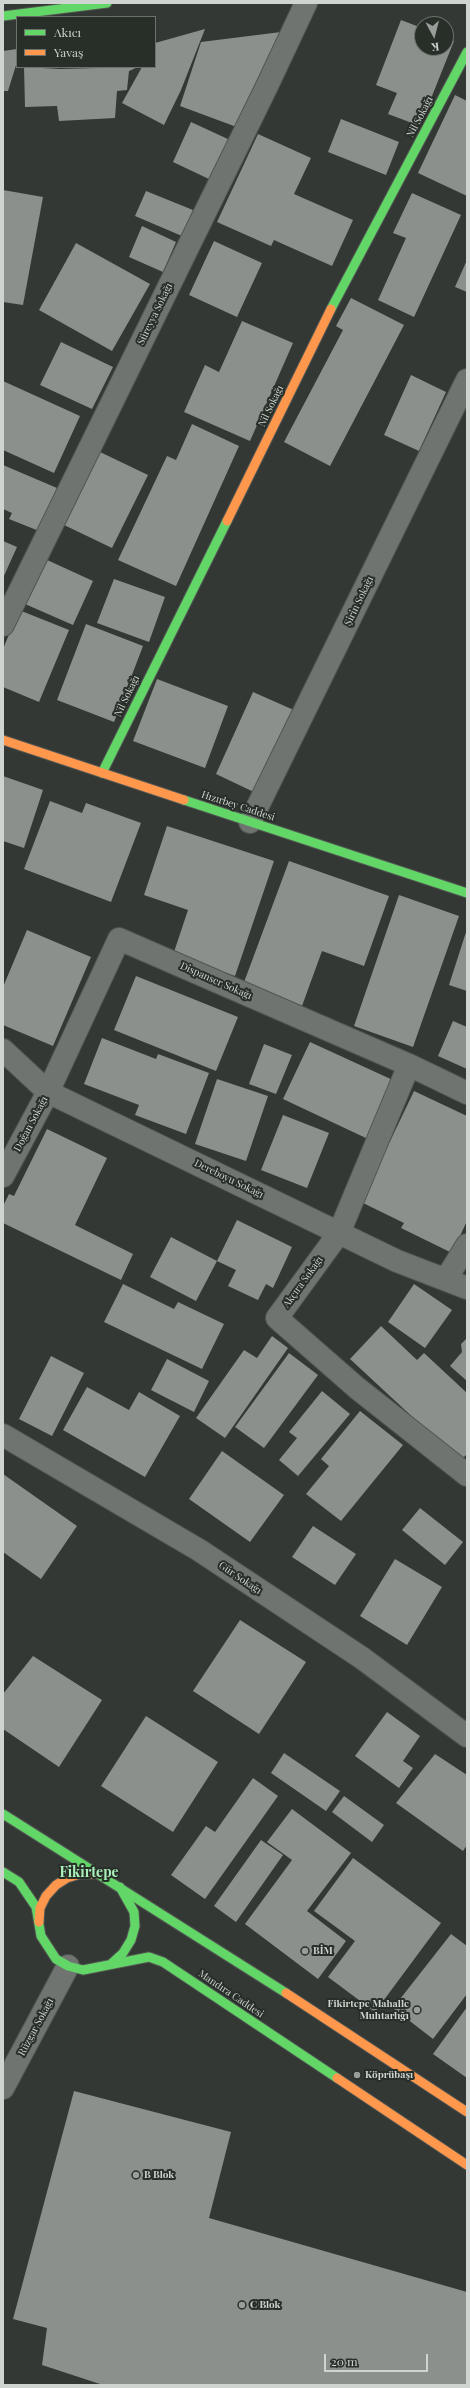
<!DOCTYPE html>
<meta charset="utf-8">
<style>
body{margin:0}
#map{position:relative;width:470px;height:2388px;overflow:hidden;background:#333834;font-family:"Playfair Display",serif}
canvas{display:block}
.frame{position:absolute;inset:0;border:4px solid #cfd4d0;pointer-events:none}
.legend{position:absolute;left:16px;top:16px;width:140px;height:52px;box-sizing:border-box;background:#282f29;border:1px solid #6b716c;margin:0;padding:5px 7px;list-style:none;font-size:12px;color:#cfd4d0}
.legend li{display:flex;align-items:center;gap:8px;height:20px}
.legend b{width:20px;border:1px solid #6b716c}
.north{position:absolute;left:414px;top:16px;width:40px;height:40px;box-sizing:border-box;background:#282f29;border:1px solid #6b716c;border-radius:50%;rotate:173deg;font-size:11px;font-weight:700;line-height:16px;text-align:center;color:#cfd4d0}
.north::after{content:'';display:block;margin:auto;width:14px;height:18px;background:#989d99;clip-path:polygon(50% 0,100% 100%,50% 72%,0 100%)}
.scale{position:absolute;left:324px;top:2354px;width:104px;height:18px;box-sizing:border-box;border:2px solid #cfd4d0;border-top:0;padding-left:5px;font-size:12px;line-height:14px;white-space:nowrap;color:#cfd4d0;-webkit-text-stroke:3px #282f29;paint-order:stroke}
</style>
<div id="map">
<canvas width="470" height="2388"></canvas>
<div class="frame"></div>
<ul class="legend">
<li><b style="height:5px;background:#63d668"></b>Akıcı</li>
<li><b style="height:5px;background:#ff974d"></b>Yavaş</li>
</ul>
<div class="north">K</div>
<div class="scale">20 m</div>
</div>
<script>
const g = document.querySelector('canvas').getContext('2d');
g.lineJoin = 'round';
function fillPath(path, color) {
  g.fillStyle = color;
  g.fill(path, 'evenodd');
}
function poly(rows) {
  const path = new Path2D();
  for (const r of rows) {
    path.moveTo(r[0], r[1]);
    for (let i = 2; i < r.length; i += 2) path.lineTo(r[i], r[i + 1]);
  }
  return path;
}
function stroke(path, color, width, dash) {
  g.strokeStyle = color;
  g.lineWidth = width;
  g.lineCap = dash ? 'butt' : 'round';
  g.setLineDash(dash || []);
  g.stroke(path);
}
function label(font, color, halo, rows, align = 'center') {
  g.font = font + ' "Playfair Display",serif';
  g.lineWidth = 4;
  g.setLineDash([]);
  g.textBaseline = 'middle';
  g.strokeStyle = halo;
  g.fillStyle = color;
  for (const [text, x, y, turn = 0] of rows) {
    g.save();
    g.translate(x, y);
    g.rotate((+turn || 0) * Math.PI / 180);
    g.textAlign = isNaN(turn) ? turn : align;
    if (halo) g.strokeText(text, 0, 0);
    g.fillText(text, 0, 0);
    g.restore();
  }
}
const building = poly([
 [401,20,422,28,422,48,446,48,446,38,454,41,420,126,388,114,397,93,376,85],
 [205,29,181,90,164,125,122,103,142,67,155,67,155,43],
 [281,32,242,129,180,106,201,42],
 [17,49,17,62,8,91,3,91,3,51],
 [24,67,60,69,138,67,129,71,127,90,117,91,115,118,59,121,57,106,25,107],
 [455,95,467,101,467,196,418,173],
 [341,119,399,142,386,175,328,152],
 [191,122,230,140,211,180,173,162],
 [258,134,311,158,294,194,353,220,332,266,274,240,271,246,217,222],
 [3,190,43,197,23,305,3,302],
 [146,191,193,210,182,236,135,216],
 [412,193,461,215,414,317,378,300,406,238,393,233],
 [142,226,176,242,163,272,129,257],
 [214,241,262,263,237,317,189,295],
 [76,243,150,284,112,351,39,310],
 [467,260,467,292,455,287],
 [351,298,404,325,330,466,284,442,343,330,336,326],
 [242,321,293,343,250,441,184,412,205,365,219,372],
 [61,342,113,367,92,409,40,385],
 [411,375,446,392,419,451,384,435],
 [3,381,80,416,54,473,3,450],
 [192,424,239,446,176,586,118,560,167,456,176,460],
 [98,451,148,475,112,548,62,524],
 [3,465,57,488,39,531,9,519,12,513,3,509],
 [3,541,17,547,3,578],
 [45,559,93,581,73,625,25,604],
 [114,579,165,597,149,642,97,623],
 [19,610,69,630,39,702,3,687,3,649],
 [86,624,143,646,114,722,57,700],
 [157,679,228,706,205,768,133,741],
 [253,692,296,711,258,794,216,774],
 [3,776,43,790,24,848,3,841],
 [50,801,82,813,86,803,141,823,111,902,24,869],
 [167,826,274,861,235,976,173,955,188,910,144,895],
 [289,861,389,896,364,966,322,951,302,1006,243,985],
 [399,895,459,916,413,1047,354,1026],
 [467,929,467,991,449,985],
 [27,930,91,957,53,1046,3,1025,3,987],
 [136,976,238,1017,216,1071,114,1030],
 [453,1021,467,1027,467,1069,438,1056],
 [102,1038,156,1059,158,1054,209,1073,186,1134,135,1115,139,1105,84,1084],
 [310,1042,395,1081,368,1139,283,1099],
 [264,1044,292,1055,276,1094,249,1084],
 [217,1079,268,1096,246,1161,195,1144],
 [414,1091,467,1116,467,1221,452,1253,401,1228,404,1223,361,1202],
 [283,1115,329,1133,307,1188,261,1170],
 [47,1129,107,1158,75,1225,133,1254,121,1280,3,1223,3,1206,9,1194,14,1196],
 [237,1220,292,1247,273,1288,266,1284,258,1300,228,1286,236,1270,217,1261],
 [171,1237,217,1261,196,1301,150,1277],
 [123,1284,174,1309,178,1302,224,1324,202,1369,104,1322],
 [414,1284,452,1310,425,1348,388,1322],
 [381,1326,417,1360,424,1353,467,1393,467,1454,460,1461,350,1359],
 [272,1336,288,1348,225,1438,196,1418,244,1350,257,1358],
 [467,1338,467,1381,450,1366,462,1352,461,1344],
 [289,1353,318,1375,264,1448,235,1427],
 [51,1356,84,1373,52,1436,19,1419],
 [167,1359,209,1381,194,1412,151,1390],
 [87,1387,129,1410,139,1392,180,1416,145,1477,63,1430],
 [322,1391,350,1414,298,1476,279,1460,297,1438,289,1432],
 [360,1411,403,1445,341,1521,306,1494,329,1466,321,1459],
 [222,1451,284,1495,250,1542,189,1499],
 [3,1474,77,1526,41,1579,3,1552],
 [420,1508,463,1542,445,1565,402,1530],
 [313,1526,356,1554,335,1585,292,1557],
 [395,1559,442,1587,407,1645,360,1616],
 [240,1620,306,1662,259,1734,193,1691],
 [33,1656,102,1700,59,1767,3,1729,3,1694],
 [387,1712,420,1736,403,1761,413,1768,399,1788,355,1756],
 [146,1716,218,1762,173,1832,101,1786],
 [284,1753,340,1791,326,1811,271,1773],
 [435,1754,467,1775,467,1845,463,1851,396,1803],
 [253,1778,278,1796,205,1899,171,1875,206,1826,215,1832],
 [344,1796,384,1825,372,1842,332,1812],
 [292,1809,351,1853,307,1911,346,1941,318,1979,245,1924,292,1860,267,1842],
 [261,1840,283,1855,236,1922,214,1906],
 [353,1858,441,1923,375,2012,328,1977,355,1941,314,1911],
 [451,1934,467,1946,467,1994,433,2039,393,2008],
 [467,2007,467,2078,433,2054],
 [74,2091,231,2132,209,2218,467,2292,467,2385,103,2385,42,2365,47,2328,13,2319]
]);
const street = poly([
 [3,625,267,86,306,3],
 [250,822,467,380],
 [3,1050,48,1092,397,1261,467,1288],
 [409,1065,339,1233,277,1318,357,1388,467,1475],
 [3,1176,48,1092,119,939,409,1065,467,1093],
 [446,1279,467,1245],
 [3,1435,199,1550,362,1658,467,1736],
 [3,2088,68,1966]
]);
const fast = poly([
 [3,16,107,3],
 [331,309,467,52],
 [102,773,227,521],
 [184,800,467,893],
 [3,1814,286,1993],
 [3,1872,19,1882,36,1907,41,1936,56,1959,68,1966,83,1970,149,1957,163,1962,337,2078],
 [112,1963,123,1953,131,1940,135,1926,134,1912,120,1887]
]);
const slow = poly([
 [227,521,331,309],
 [3,740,184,800],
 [39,1922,40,1908,46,1896,56,1885,67,1878,80,1874,95,1874],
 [286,1993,467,2112],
 [337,2078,467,2165]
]);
const markers = [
 [305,1951,4,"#989d99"],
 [417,2010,4,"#989d99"],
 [357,2075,4,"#989d99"],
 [136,2175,4,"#989d99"],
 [242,2305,4,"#989d99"]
];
const streetNames = [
 ["Nil Sokağı",420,117,-62],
 ["Süreyya Sokağı",155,314,-64],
 ["Nil Sokağı",271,406,-64],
 ["Şirin Sokağı",359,601,-64],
 ["Nil Sokağı",127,696,-64],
 ["Hızırbey Caddesi",238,806,18],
 ["Dispanser Sokağı",216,981,24],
 ["Doğan Sokağı",31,1124,-62],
 ["Dereboyu Sokağı",229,1179,26],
 ["Akçıra Sokağı",303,1282,-54],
 ["Gür Sokağı",240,1578,34],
 ["Mandıra Caddesi",231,1994,34],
 ["Rüzgar Sokağı",36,2027,-62]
];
const poiNames = [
 ["BİM",313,1951],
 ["Fikirtepe Mahalle",409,2004,"right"],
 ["Muhtarlığı",409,2016,"right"],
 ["Köprübaşı",365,2075],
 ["B Blok",144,2175],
 ["C Blok",250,2305]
];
const districtNames = [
 ["Fikirtepe",89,1873]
];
fillPath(building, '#8c908d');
stroke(street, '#525653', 24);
stroke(fast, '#525653', 11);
stroke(slow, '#525653', 11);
stroke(street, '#6f7470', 22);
stroke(fast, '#63d668', 9);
stroke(slow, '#ff974d', 9);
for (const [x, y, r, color] of markers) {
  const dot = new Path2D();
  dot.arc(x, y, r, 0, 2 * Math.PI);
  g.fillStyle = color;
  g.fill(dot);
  stroke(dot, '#282f29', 1.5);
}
label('10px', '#cfd4d0', '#282f29', streetNames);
label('bold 10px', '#cfd4d0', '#282f29', poiNames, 'left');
label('bold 14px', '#aaefba', '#282f29', districtNames);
</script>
